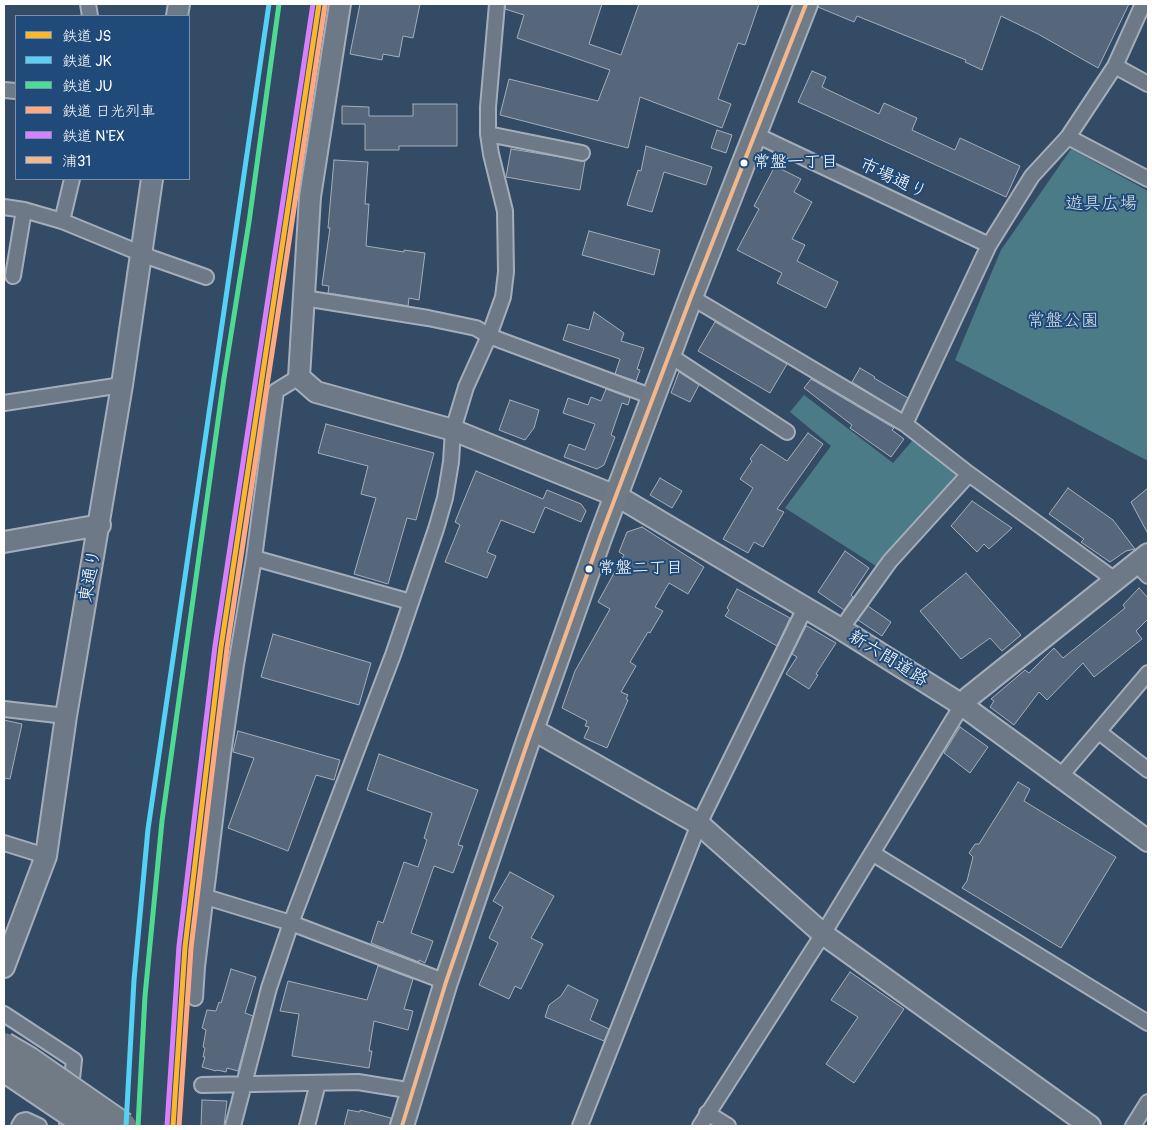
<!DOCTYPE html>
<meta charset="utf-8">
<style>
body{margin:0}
#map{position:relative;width:1152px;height:1130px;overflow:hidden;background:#344b65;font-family:Pangolin,"Klee One",sans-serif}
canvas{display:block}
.frame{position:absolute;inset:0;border:5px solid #fff;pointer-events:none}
.legend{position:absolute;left:15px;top:15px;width:175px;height:165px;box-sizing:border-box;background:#1f4a7a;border:1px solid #7992af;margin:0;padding:6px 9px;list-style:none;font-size:15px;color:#fff}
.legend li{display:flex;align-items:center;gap:10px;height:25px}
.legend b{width:25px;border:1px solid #7992af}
</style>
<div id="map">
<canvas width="1152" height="1130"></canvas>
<div class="frame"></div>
<ul class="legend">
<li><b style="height:6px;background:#fab62d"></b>鉄道 JS</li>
<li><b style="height:6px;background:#53d2f6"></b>鉄道 JK</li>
<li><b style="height:6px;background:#4ddb92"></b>鉄道 JU</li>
<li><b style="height:6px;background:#ffa980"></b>鉄道 日光列車</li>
<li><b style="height:6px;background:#d880ff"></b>鉄道 N'EX</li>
<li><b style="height:6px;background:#f1b78d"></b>浦31</li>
</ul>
</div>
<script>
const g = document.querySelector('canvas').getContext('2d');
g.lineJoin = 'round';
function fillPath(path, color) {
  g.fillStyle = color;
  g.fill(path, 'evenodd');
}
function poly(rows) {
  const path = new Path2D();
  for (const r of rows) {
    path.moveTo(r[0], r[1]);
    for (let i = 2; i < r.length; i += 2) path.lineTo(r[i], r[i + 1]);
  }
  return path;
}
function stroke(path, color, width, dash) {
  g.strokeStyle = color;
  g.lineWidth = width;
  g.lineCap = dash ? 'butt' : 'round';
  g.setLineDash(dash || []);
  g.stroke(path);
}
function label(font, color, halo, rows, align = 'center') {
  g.font = font + ' Pangolin,"Klee One",sans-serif';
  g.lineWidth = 4;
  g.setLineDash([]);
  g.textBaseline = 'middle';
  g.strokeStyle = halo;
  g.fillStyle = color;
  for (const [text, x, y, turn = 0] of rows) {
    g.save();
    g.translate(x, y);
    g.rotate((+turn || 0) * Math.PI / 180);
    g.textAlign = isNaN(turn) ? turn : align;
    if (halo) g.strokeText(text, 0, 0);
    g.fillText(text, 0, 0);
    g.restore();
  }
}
const green = poly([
 [1071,149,1148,191,1148,461,955,360,1001,250],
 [804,395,893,463,912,441,960,473,876,566,785,508,831,446,790,412]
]);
const building = poly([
 [360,4,420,4,413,38,403,36,399,57,383,54,382,60,350,54,360,4],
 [506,4,602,4,589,44,621,55,639,4,759,4,745,45,738,43,718,99,731,104,722,128,640,97,628,148,500,115,509,79,598,101,610,70,517,38,524,15,505,9,506,4],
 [819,4,1129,4,1098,68,1038,34,1001,16,982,70,965,62,966,60,857,16,854,22,818,7,819,4],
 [812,71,826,77,822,87,879,114,884,103,917,118,912,130,955,150,960,138,1020,166,1006,197,798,102,812,71],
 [413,104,457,104,457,146,399,146,399,150,365,150,365,124,342,124,342,106,369,107,369,116,413,116,413,104],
 [717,130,732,135,726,153,711,148,717,130],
 [646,146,712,167,706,185,664,172,652,212,627,205,638,170,641,171,646,146],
 [511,149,585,161,580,190,506,177,511,149],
 [334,160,368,162,365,204,369,204,366,246,404,252,404,250,425,253,419,300,409,298,408,306,392,303,328,293,329,286,322,285,330,228,328,228,334,160],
 [775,166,801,179,794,192,812,202,792,239,805,245,797,261,838,282,826,308,777,283,782,273,737,250,759,209,754,206,775,166],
 [589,231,660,250,654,275,582,255,589,231],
 [594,312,624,333,621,341,644,348,637,369,640,370,636,381,615,374,620,359,563,340,568,324,589,330,594,312],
 [715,322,787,364,770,393,698,351,715,322],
 [860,368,875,377,874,378,908,398,901,412,852,382,860,368],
 [679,372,699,385,690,402,671,393,679,372],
 [811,379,894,428,892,430,904,439,891,457,850,428,852,425,804,388,811,379],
 [606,389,630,398,628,405,622,403,611,435,615,437,604,465,597,469,564,457,569,444,585,450,595,424,563,413,568,398,588,405,591,397,601,401,606,389],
 [510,400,539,410,534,428,525,440,499,430,510,400],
 [326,424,434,453,416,520,407,518,388,584,354,574,376,498,361,494,368,466,318,453,326,424],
 [808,433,823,444,777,509,784,512,763,547,754,542,748,553,723,539,753,488,740,479,752,461,750,459,761,444,787,461,808,433],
 [476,471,543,499,547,490,581,504,586,511,581,522,545,507,534,533,501,520,487,552,496,556,487,578,445,562,460,525,455,522,476,471],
 [660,478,682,491,672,508,650,495,660,478],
 [1068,488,1113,520,1135,549,1126,551,1110,562,1081,542,1084,539,1049,514,1068,488],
 [1148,488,1148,534,1131,502,1148,488],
 [972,501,1012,528,989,549,984,544,977,552,951,526,972,501],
 [642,527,704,567,688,594,669,583,655,607,663,611,650,633,648,632,630,662,636,666,621,692,628,695,626,699,628,700,607,748,584,738,589,727,585,726,587,721,562,708,575,671,610,609,598,602,624,555,619,552,627,532,642,527],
 [845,551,869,568,851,595,853,597,844,610,818,592,845,551],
 [966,573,1021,635,1002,651,990,638,961,659,920,611,966,573],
 [1139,588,1148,598,1148,619,1136,631,1142,639,1094,677,1083,663,1047,700,1039,692,1014,725,990,707,994,701,991,699,1025,670,1029,673,1054,648,1063,658,1125,608,1123,605,1139,588],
 [737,589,790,618,777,646,725,616,729,610,727,608,737,589],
 [868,606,891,622,882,636,858,620,868,606],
 [806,626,807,626,836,643,816,674,818,675,809,689,786,674,797,657,792,654,806,626],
 [273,634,371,663,359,705,261,677,273,634],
 [4,720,22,724,10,779,4,778,4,720],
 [960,727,988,747,970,773,944,753,960,727],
 [238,731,340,760,334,780,316,775,288,851,228,828,254,758,233,752,238,731],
 [379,754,478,790,458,845,463,846,453,873,434,866,411,933,433,941,425,963,419,960,419,962,371,943,378,921,383,923,404,862,418,867,427,840,424,838,432,813,367,790,379,754],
 [1018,782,1030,789,1024,801,1116,857,1061,948,962,888,967,881,973,857,969,853,975,844,979,844,1018,782],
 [510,872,554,896,531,938,543,944,521,989,515,986,509,999,479,985,498,943,489,938,503,907,493,901,510,872],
 [378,966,413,979,404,1009,413,1011,408,1030,374,1021,369,1051,372,1051,369,1068,292,1056,299,1014,280,1011,288,981,367,1000,378,966],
 [231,969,256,977,245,1013,253,1016,238,1071,227,1068,226,1072,217,1070,216,1071,202,1067,205,1057,203,1057,205,1048,203,1047,206,1030,202,1028,207,1010,216,1011,219,1002,221,1003,231,969],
 [850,972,904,1009,854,1083,826,1064,858,1017,831,1000,850,972],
 [568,985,598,1000,590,1020,609,1029,604,1041,545,1017,549,1005,561,996,568,985],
 [202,1100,227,1101,224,1126,201,1126,202,1100],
 [348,1110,360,1112,360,1110,391,1118,389,1126,344,1126,348,1110]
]);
const street = poly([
 [88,4,90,16],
 [1115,66,1148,84],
 [4,90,16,91],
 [488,134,582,153],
 [754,134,989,245],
 [1068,137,1148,179],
 [4,207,24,210,62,221,152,258,206,277],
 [62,221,72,179],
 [13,276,24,210],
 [691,297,905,424],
 [304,298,428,318,476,328,489,336,653,397],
 [669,355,787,432],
 [4,403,122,385],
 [254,558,411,602],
 [1136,564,1148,576],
 [1115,580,969,474,905,424,989,245,1032,176,1068,137,1115,66,1143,4],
 [841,629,890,561,969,474],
 [4,709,66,716],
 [1099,732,1148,770],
 [1059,778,1148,673],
 [4,843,46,856],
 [872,853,1148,1023],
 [206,897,291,923,446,982],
 [195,998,197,967,223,754,236,665,254,558,276,391,299,377],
 [4,1014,74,1060,67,1126],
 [202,1085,358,1082,413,1091],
 [707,1113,728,1126],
 [19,1126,22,1121,26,1120,39,1126],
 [233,1126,269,988,291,923,393,655,436,529,445,498,451,462,453,430,466,387,489,336,503,297,506,272,505,211,491,154,488,134,488,107,497,4],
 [307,1126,318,1083],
 [580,1126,699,824,805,608],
 [700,1126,823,934,962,705],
 [1133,1126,1148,1102]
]);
const secondary = poly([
 [340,4,310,197,299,377,316,392,453,430,616,496,629,503,841,629,962,705,1148,841],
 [177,16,179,4],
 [4,542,100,525],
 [962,705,969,697,1148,554],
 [532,729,699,824,823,934,1090,1126],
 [4,967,46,856,66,716,122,385,152,179]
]);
const primary = poly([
 [402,1126,446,982,528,741,600,538,691,297,806,4]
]);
const highwayBridge = poly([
 [4,1046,28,1060,123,1126],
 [4,1068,90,1126]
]);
const bus1 = poly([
 [402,1126,446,982,528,741,600,538,691,297,806,4]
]);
const rail1 = poly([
 [173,1126,185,947,221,647,319,4]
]);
const rail2 = poly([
 [126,1126,134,980,148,829,269,4]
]);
const rail3 = poly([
 [138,1126,145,996,162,821,224,378,249,222,279,4]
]);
const rail4 = poly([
 [179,1126,191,948,227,648,325,5]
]);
const rail5 = poly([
 [167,1126,179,946,215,646,313,4]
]);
const markers = [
 [744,163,4.5,"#fff"],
 [589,569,4.5,"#fff"]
];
const busNames = [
 ["常盤一丁目",753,163],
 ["常盤二丁目",598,569]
];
const streetNames = [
 ["市場通り",893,179,25],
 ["東通り",91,576,-80],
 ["新六間道路",888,659,32]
];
const parkNames = [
 ["遊具広場",1101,204],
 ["常盤公園",1063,321]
];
fillPath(green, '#4c7b88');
fillPath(building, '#56677b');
stroke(building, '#a4aeba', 1);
stroke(street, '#a4aeba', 18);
stroke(secondary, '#a4aeba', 24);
stroke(primary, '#a4aeba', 26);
stroke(street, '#6d7986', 14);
stroke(secondary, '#6d7986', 20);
stroke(primary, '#717b85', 22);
stroke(highwayBridge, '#a4aeba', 30, []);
stroke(highwayBridge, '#717b85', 26);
stroke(bus1, '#f1b78d', 4);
stroke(rail1, '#fab62d', 5);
stroke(rail2, '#53d2f6', 5);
stroke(rail3, '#4ddb92', 5);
stroke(rail4, '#ffa980', 5);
stroke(rail5, '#d880ff', 5);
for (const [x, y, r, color] of markers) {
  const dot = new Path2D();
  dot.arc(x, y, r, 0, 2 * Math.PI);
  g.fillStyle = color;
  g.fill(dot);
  stroke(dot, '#1f4a7a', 2);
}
label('17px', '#fff', '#1f4a7a', busNames, 'left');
label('18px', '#fff', '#1f4a7a', streetNames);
label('18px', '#d3e0e3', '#1f4a7a', parkNames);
</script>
